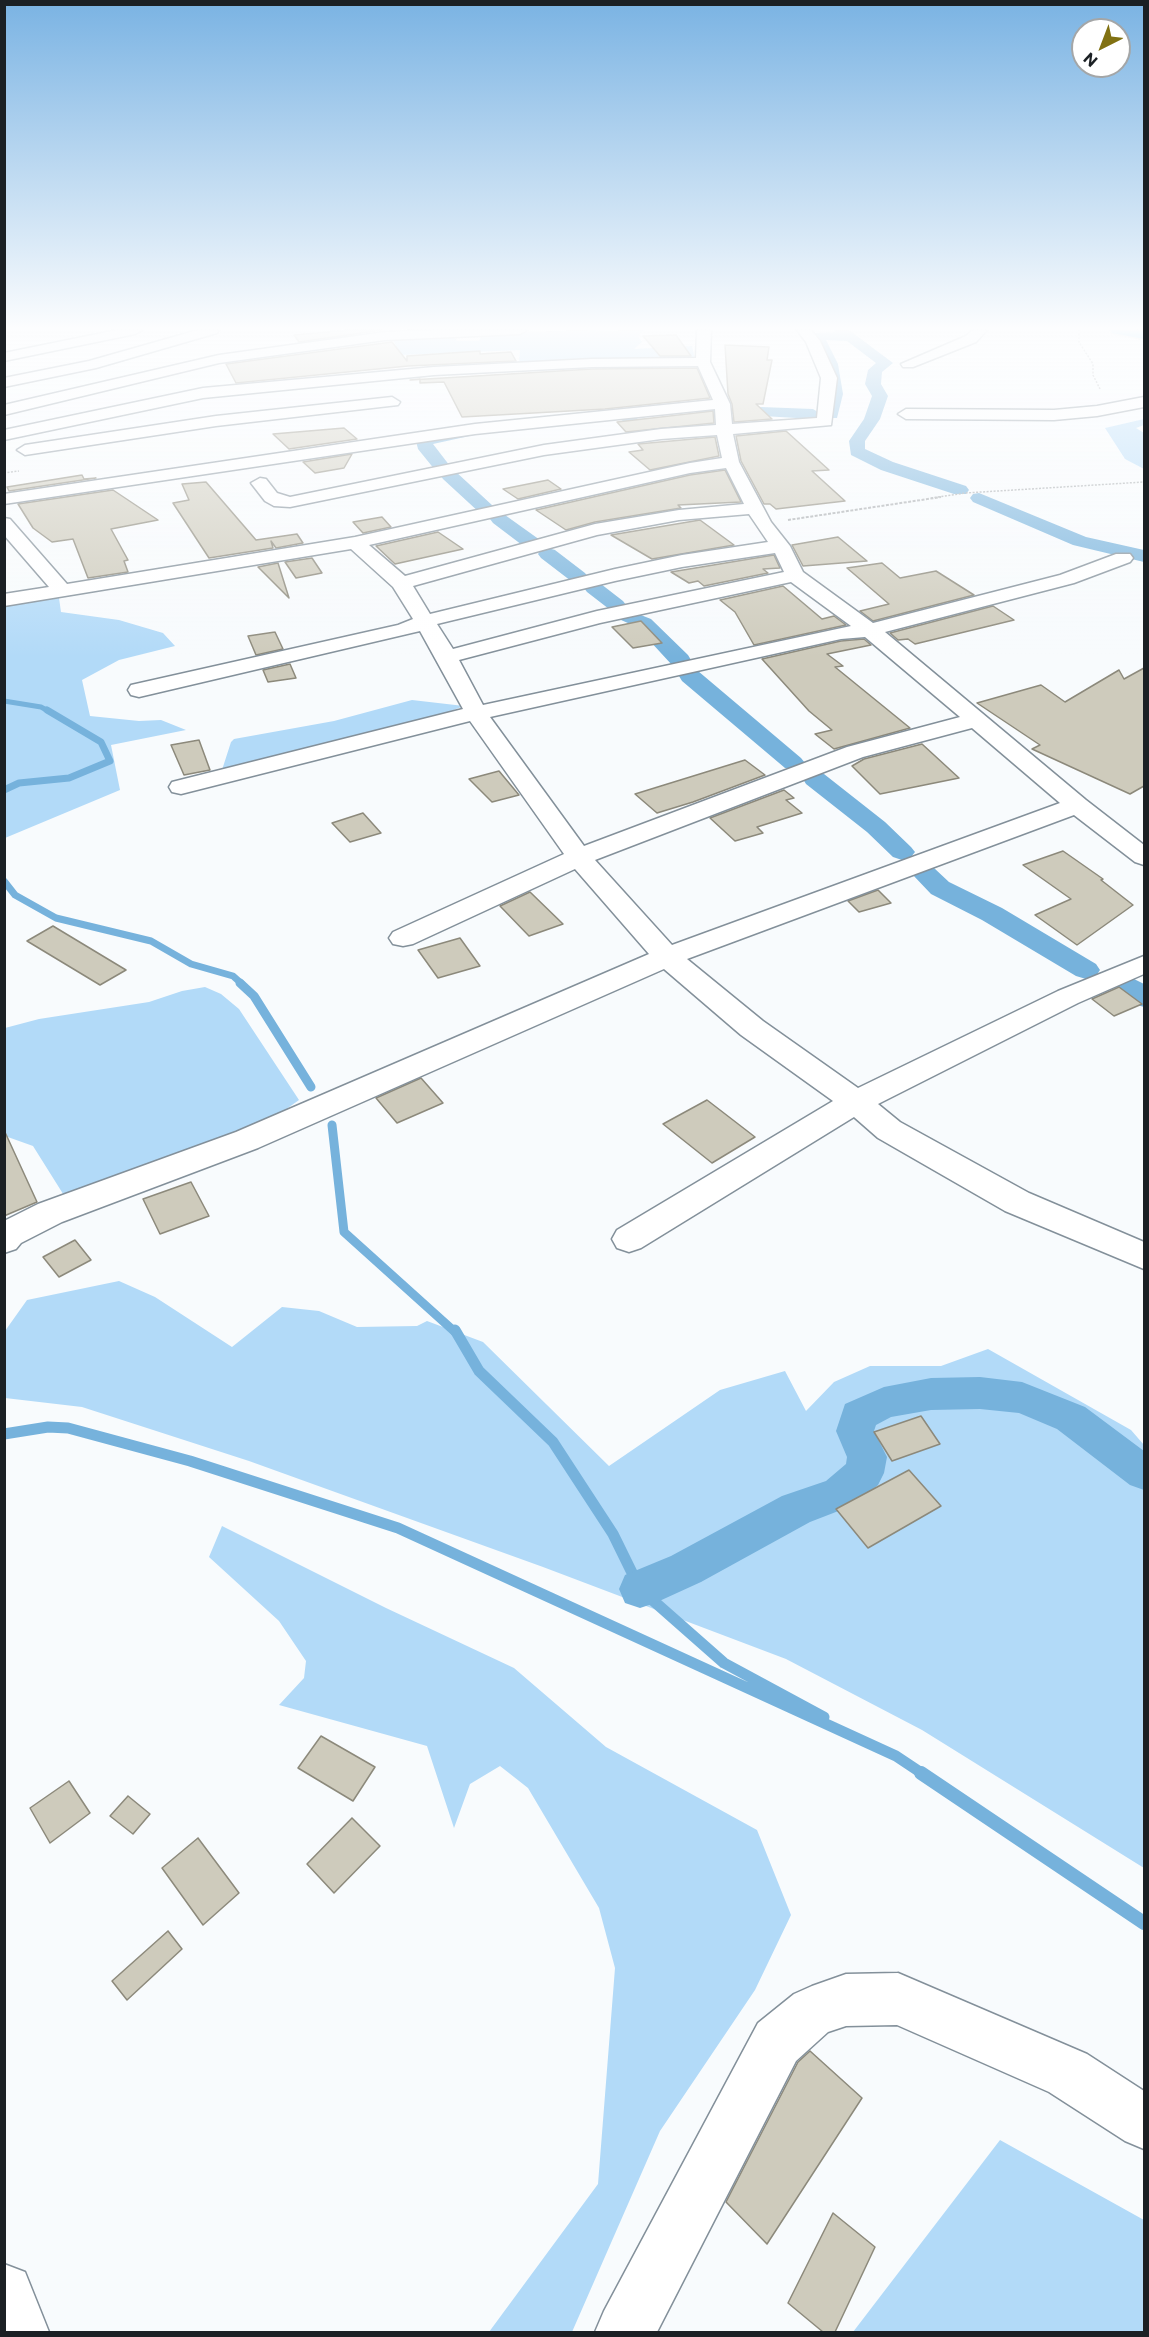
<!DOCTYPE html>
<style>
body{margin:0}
#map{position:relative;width:1149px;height:2337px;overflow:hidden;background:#f8fbfd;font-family:Commissioner,sans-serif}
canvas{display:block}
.frame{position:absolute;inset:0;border:6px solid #1b2024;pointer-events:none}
.north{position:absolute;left:1071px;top:18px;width:60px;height:60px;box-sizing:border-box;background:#fff;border:2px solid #a4a6a7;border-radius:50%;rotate:222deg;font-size:16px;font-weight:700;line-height:24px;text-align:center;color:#1b2024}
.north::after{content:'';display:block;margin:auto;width:21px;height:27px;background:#817112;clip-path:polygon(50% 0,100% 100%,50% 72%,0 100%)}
</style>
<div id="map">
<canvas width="1149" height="2337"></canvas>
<div class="frame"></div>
<div class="north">N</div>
</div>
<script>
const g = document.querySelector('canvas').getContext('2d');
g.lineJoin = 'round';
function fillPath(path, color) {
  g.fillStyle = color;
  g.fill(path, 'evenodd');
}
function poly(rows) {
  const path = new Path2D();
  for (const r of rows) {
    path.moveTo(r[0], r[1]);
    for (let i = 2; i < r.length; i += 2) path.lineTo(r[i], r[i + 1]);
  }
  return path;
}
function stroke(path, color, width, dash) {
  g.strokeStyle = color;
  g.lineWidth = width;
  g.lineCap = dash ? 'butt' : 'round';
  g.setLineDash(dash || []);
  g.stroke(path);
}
const green = poly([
 [644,330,638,336,642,342,634,349,692,346,695,359,519,364,520,350,400,355,392,337,452,333,457,341,479,341,483,332],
 [1144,419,1144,425,1136,428,1144,433,1144,469,1125,459,1105,428],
 [59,598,61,612,119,620,163,633,175,646,119,660,82,680,90,716,139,721,161,720,186,730,111,745,120,790,5,838,5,606],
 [412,700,464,706,422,722,222,770,231,742,234,739,334,721],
 [205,987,221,994,239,1009,299,1100,271,1120,65,1197,33,1146,5,1136,5,1028,39,1019,149,1002,182,991],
 [119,1281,155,1297,232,1347,282,1307,319,1311,357,1327,417,1326,427,1321,483,1342,609,1466,720,1390,785,1371,806,1411,834,1382,870,1366,941,1366,988,1349,1131,1430,1144,1445,1144,1868,922,1730,786,1659,543,1567,249,1461,82,1407,5,1398,5,1331,27,1300],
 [222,1526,386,1608,514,1668,606,1747,757,1830,791,1915,755,1990,660,2131,572,2332,489,2332,598,2184,615,1968,599,1908,528,1788,500,1766,470,1784,454,1828,427,1746,279,1705,304,1678,306,1661,279,1621,209,1557],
 [1000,2140,1144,2220,1144,2332,853,2332]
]);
const streamFar4 = poly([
 [4,701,41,707,50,712]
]);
const streamFar3 = poly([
 [4,790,19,783,69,778,110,761,101,742,47,710],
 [4,881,15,895,56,918,151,941,191,964,233,976,242,984]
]);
const streamFar2 = poly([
 [240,983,254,996,311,1087],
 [332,1125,344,1232,455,1332]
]);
const streamFar1 = poly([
 [455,1330,479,1371,553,1442,613,1534,640,1589,724,1663,824,1717],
 [4,1434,48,1427,68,1428,190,1461,398,1528,896,1756,923,1774]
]);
const stream = poly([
 [921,1773,1144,1923]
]);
const canal = poly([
 [834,330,849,330,893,363,882,372,881,384,888,396,880,419,865,441,865,449,893,462,966,486,969,490,966,494,954,494,881,470,851,455,849,441,864,419,872,396,865,384,868,370,876,363,847,341,826,340,838,364,843,394,837,418,825,418,823,415,827,394,824,364,812,341,815,333,836,332,834,330],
 [703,405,717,407,719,410,712,414,712,422,634,429,620,419,585,423,577,418,585,413,624,409,638,419,697,415,695,410,703,405],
 [735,406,813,409,821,414,813,419,729,414,727,411,735,406],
 [468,427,476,432,474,435,433,444,450,466,447,470,435,470,418,449,416,441,418,438,468,427],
 [449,470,455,471,493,506,496,510,493,514,481,514,443,479,440,475,449,470],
 [979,493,1086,537,1144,550,1144,562,1073,545,973,502,970,498,973,494,979,493],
 [499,514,505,515,540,540,542,544,540,548,526,548,493,523,490,519,493,515,499,514],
 [548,548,555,550,585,573,588,577,585,581,571,581,541,558,538,554,541,550,548,548],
 [594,582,601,584,623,601,626,605,623,609,609,609,587,592,584,588,587,584,594,582],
 [628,610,651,619,688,655,691,660,688,665,672,665,637,627,621,620,618,616,621,612,628,610],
 [690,669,698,671,801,758,805,763,801,768,785,768,682,681,679,676,682,671,690,669],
 [815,772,824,774,885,822,911,847,915,852,911,857,902,860,893,857,867,832,806,784,803,779,806,774,815,772],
 [925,866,934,868,949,882,1002,908,1096,964,1100,970,1096,976,1086,979,1076,976,982,920,931,894,912,874,916,868,925,866],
 [1128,976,1144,984,1144,1007,1134,1004,1114,985,1118,979,1128,976],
 [980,1377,1022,1382,1085,1407,1144,1451,1144,1490,1130,1485,1057,1429,1019,1413,980,1409,931,1410,891,1417,876,1425,874,1431,887,1457,884,1473,878,1485,854,1505,810,1522,701,1582,655,1603,640,1608,625,1603,619,1589,625,1575,671,1556,782,1496,826,1481,846,1464,847,1457,836,1431,845,1404,884,1387,931,1378,980,1377]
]);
const building = poly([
 [349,330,382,330,299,342,294,335,349,330],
 [676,335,691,356,660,356,643,336,676,335],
 [392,342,407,361,407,356,480,351,480,354,511,352,516,361,408,366,236,383,226,364,392,342],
 [725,345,769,347,767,360,772,360,763,404,756,404,772,419,734,422,732,404,728,394,725,345],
 [697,368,710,398,605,409,462,417,444,382,420,383,420,379,410,380,592,369,697,368],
 [713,411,714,423,626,432,617,422,713,411],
 [344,428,357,439,289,449,273,434,344,428],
 [786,431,829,470,812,471,845,501,776,509,770,504,764,504,741,461,736,436,786,431],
 [715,437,719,456,650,470,629,452,643,450,638,444,715,437],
 [352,454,344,468,315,473,303,462,352,454],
 [725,470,741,502,678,505,681,508,595,522,566,530,536,510,690,475,725,470],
 [82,475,84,479,96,478,9,491,7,487,82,475],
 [548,480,561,489,518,499,503,489,548,480],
 [206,482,256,540,297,534,303,543,276,548,271,541,273,548,209,558,173,503,189,500,182,484,206,482],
 [113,490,158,520,111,529,128,560,124,561,128,572,88,578,73,539,52,542,33,528,18,504,113,490],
 [382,517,391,527,363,533,353,522,382,517],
 [700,520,734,545,652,559,611,535,700,520],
 [438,532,463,549,395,564,376,546,438,532],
 [838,537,867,561,803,566,792,545,838,537],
 [774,555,780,568,763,569,768,573,704,586,698,581,689,583,671,572,774,555],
 [312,558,322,573,296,578,285,562,312,558],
 [278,563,289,598,258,567,278,563],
 [882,563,900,578,936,571,974,595,873,621,860,611,889,604,847,568,882,563],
 [783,586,822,619,834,616,846,625,754,645,735,612,720,600,783,586],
 [993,606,1014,620,915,644,908,639,898,640,890,633,993,606],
 [641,621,662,643,633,648,612,627,641,621],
 [275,632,283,649,256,655,248,636,275,632],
 [864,639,871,645,827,654,843,666,835,667,910,728,834,749,815,734,832,730,809,711,762,659,841,641,864,639],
 [290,664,296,678,268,682,263,670,290,664],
 [1144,668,1144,786,1130,794,1032,749,1040,745,977,703,1041,685,1065,702,1119,670,1124,679,1144,668],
 [199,740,210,770,184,775,171,745,199,740],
 [922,744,959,778,880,794,852,766,864,759,922,744],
 [745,760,765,775,693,802,657,813,635,794,745,760],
 [499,771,519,795,492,802,469,779,499,771],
 [784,790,794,798,786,800,802,813,757,827,763,833,735,841,710,818,784,790],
 [363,813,381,833,350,842,332,823,363,813],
 [1063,851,1103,879,1101,880,1133,905,1077,945,1035,915,1071,899,1023,865,1063,851],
 [878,890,891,903,859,912,848,901,878,890],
 [530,892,563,924,529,936,500,906,530,892],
 [53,926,126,970,100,985,27,941,53,926],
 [460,938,480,966,438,978,418,950,460,938],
 [1119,987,1142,1004,1114,1016,1092,999,1119,987],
 [421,1078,443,1103,397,1123,376,1098,421,1078],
 [707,1100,755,1137,712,1163,663,1124,707,1100],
 [4,1130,37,1202,4,1216,4,1130],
 [191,1182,209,1216,160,1234,143,1199,191,1182],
 [75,1240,91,1260,59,1277,43,1257,75,1240],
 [921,1416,940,1444,892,1461,874,1432,921,1416],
 [909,1470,941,1506,868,1548,836,1509,909,1470],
 [321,1736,375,1767,353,1801,298,1768,321,1736],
 [69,1781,90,1813,50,1843,30,1808,69,1781],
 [128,1796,150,1814,133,1834,110,1816,128,1796],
 [352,1818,380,1846,334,1893,307,1864,352,1818],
 [198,1838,239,1893,203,1925,162,1868,198,1838],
 [168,1931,182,1949,127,2000,112,1981,168,1931],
 [810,2051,862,2098,767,2244,726,2202,798,2062,810,2051],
 [833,2213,875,2247,835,2332,823,2332,788,2303,833,2213]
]);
const pathFar1 = poly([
 [1079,330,1079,342,1093,364,1093,375,1100,389],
 [4,473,19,471],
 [931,498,965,493,1144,482]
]);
const path = poly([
 [788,520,941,497]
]);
const minor = poly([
 [117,330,142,330,135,334,4,361,4,353,117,330],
 [198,330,219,330,217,333,96,368,4,387,4,378,89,361,198,330],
 [436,330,527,330,520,334,385,340,219,363,4,415,4,405,219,355,385,332,436,330],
 [697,330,711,330,710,362,730,404,732,424,817,418,821,378,806,342,797,330,811,330,820,341,837,378,831,425,733,434,739,462,771,522,790,546,803,572,873,623,1060,575,1116,554,1130,554,1133,558,1130,562,1074,583,885,632,1086,800,1144,845,1144,865,1135,862,1074,815,687,959,763,1021,858,1088,1058,991,1144,956,1144,974,1078,1003,878,1104,900,1122,1029,1193,1144,1242,1144,1269,1005,1211,878,1138,854,1117,641,1248,629,1252,617,1248,612,1239,617,1230,833,1101,741,1035,664,969,258,1148,62,1222,21,1243,16,1249,4,1253,4,1221,38,1204,236,1132,649,954,575,869,413,944,403,946,393,944,389,938,393,932,564,854,470,721,181,794,172,792,169,787,172,782,463,709,420,631,139,697,131,695,128,690,131,685,398,625,413,619,393,587,351,549,4,606,4,594,49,587,4,535,4,518,10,519,67,584,355,537,690,463,722,458,717,435,661,439,544,455,290,507,274,506,265,501,251,483,260,478,266,479,277,493,290,497,544,445,661,429,716,425,715,409,475,434,4,504,4,494,475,424,713,400,698,366,592,367,434,375,203,398,4,440,4,430,203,388,434,367,592,359,696,358,697,330],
 [726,468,744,504,679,510,595,524,405,576,369,545,690,473,726,468],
 [749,514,768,542,682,555,615,569,430,614,413,586,597,535,679,520,749,514],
 [775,553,784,572,597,611,453,649,437,624,615,581,682,567,775,553],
 [791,582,851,626,483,705,459,660,600,623,791,582],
 [865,637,960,717,847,747,584,846,490,717,841,639,865,637],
 [972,728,1060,803,672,945,595,860,863,757,972,728],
 [973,330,987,330,976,342,913,367,903,367,901,364,966,336,973,330],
 [392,397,400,402,398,405,216,426,25,455,17,450,25,445,216,416,392,397],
 [1144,397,1144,407,1097,416,1054,420,906,419,898,414,906,409,1054,410,1097,406,1144,397],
 [898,1973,1087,2054,1144,2091,1144,2149,1125,2141,1049,2092,897,2025,846,2026,828,2032,796,2061,657,2332,595,2332,604,2311,758,2023,794,1994,812,1986,846,1974,898,1973],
 [4,2264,25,2272,49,2332,4,2332,4,2264]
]);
const highway = poly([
 [1110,330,1144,331,1144,339,1112,333,1110,330]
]);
fillPath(green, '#b2daf8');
stroke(streamFar4, '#76b2dc', 5);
stroke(streamFar3, '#76b2dc', 7);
stroke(streamFar2, '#76b2dc', 9);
stroke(streamFar1, '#76b2dc', 11);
stroke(stream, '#76b2dc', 14);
fillPath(canal, '#76b2dc');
fillPath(building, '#cecbbc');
stroke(building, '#8c897b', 1.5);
stroke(minor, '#83909a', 3);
stroke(highway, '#d6d7d8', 3);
stroke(pathFar1, '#a7abae', 1.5, [2, 1.5]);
stroke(path, '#a7abae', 2, [3, 1.5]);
fillPath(minor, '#fff');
fillPath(highway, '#13aefe');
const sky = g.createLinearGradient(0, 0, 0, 657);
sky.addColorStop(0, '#7ab3e3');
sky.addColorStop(0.5, '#fcfdfe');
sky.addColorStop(1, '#fcfdfe00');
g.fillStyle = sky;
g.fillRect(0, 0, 1149, 657);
</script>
